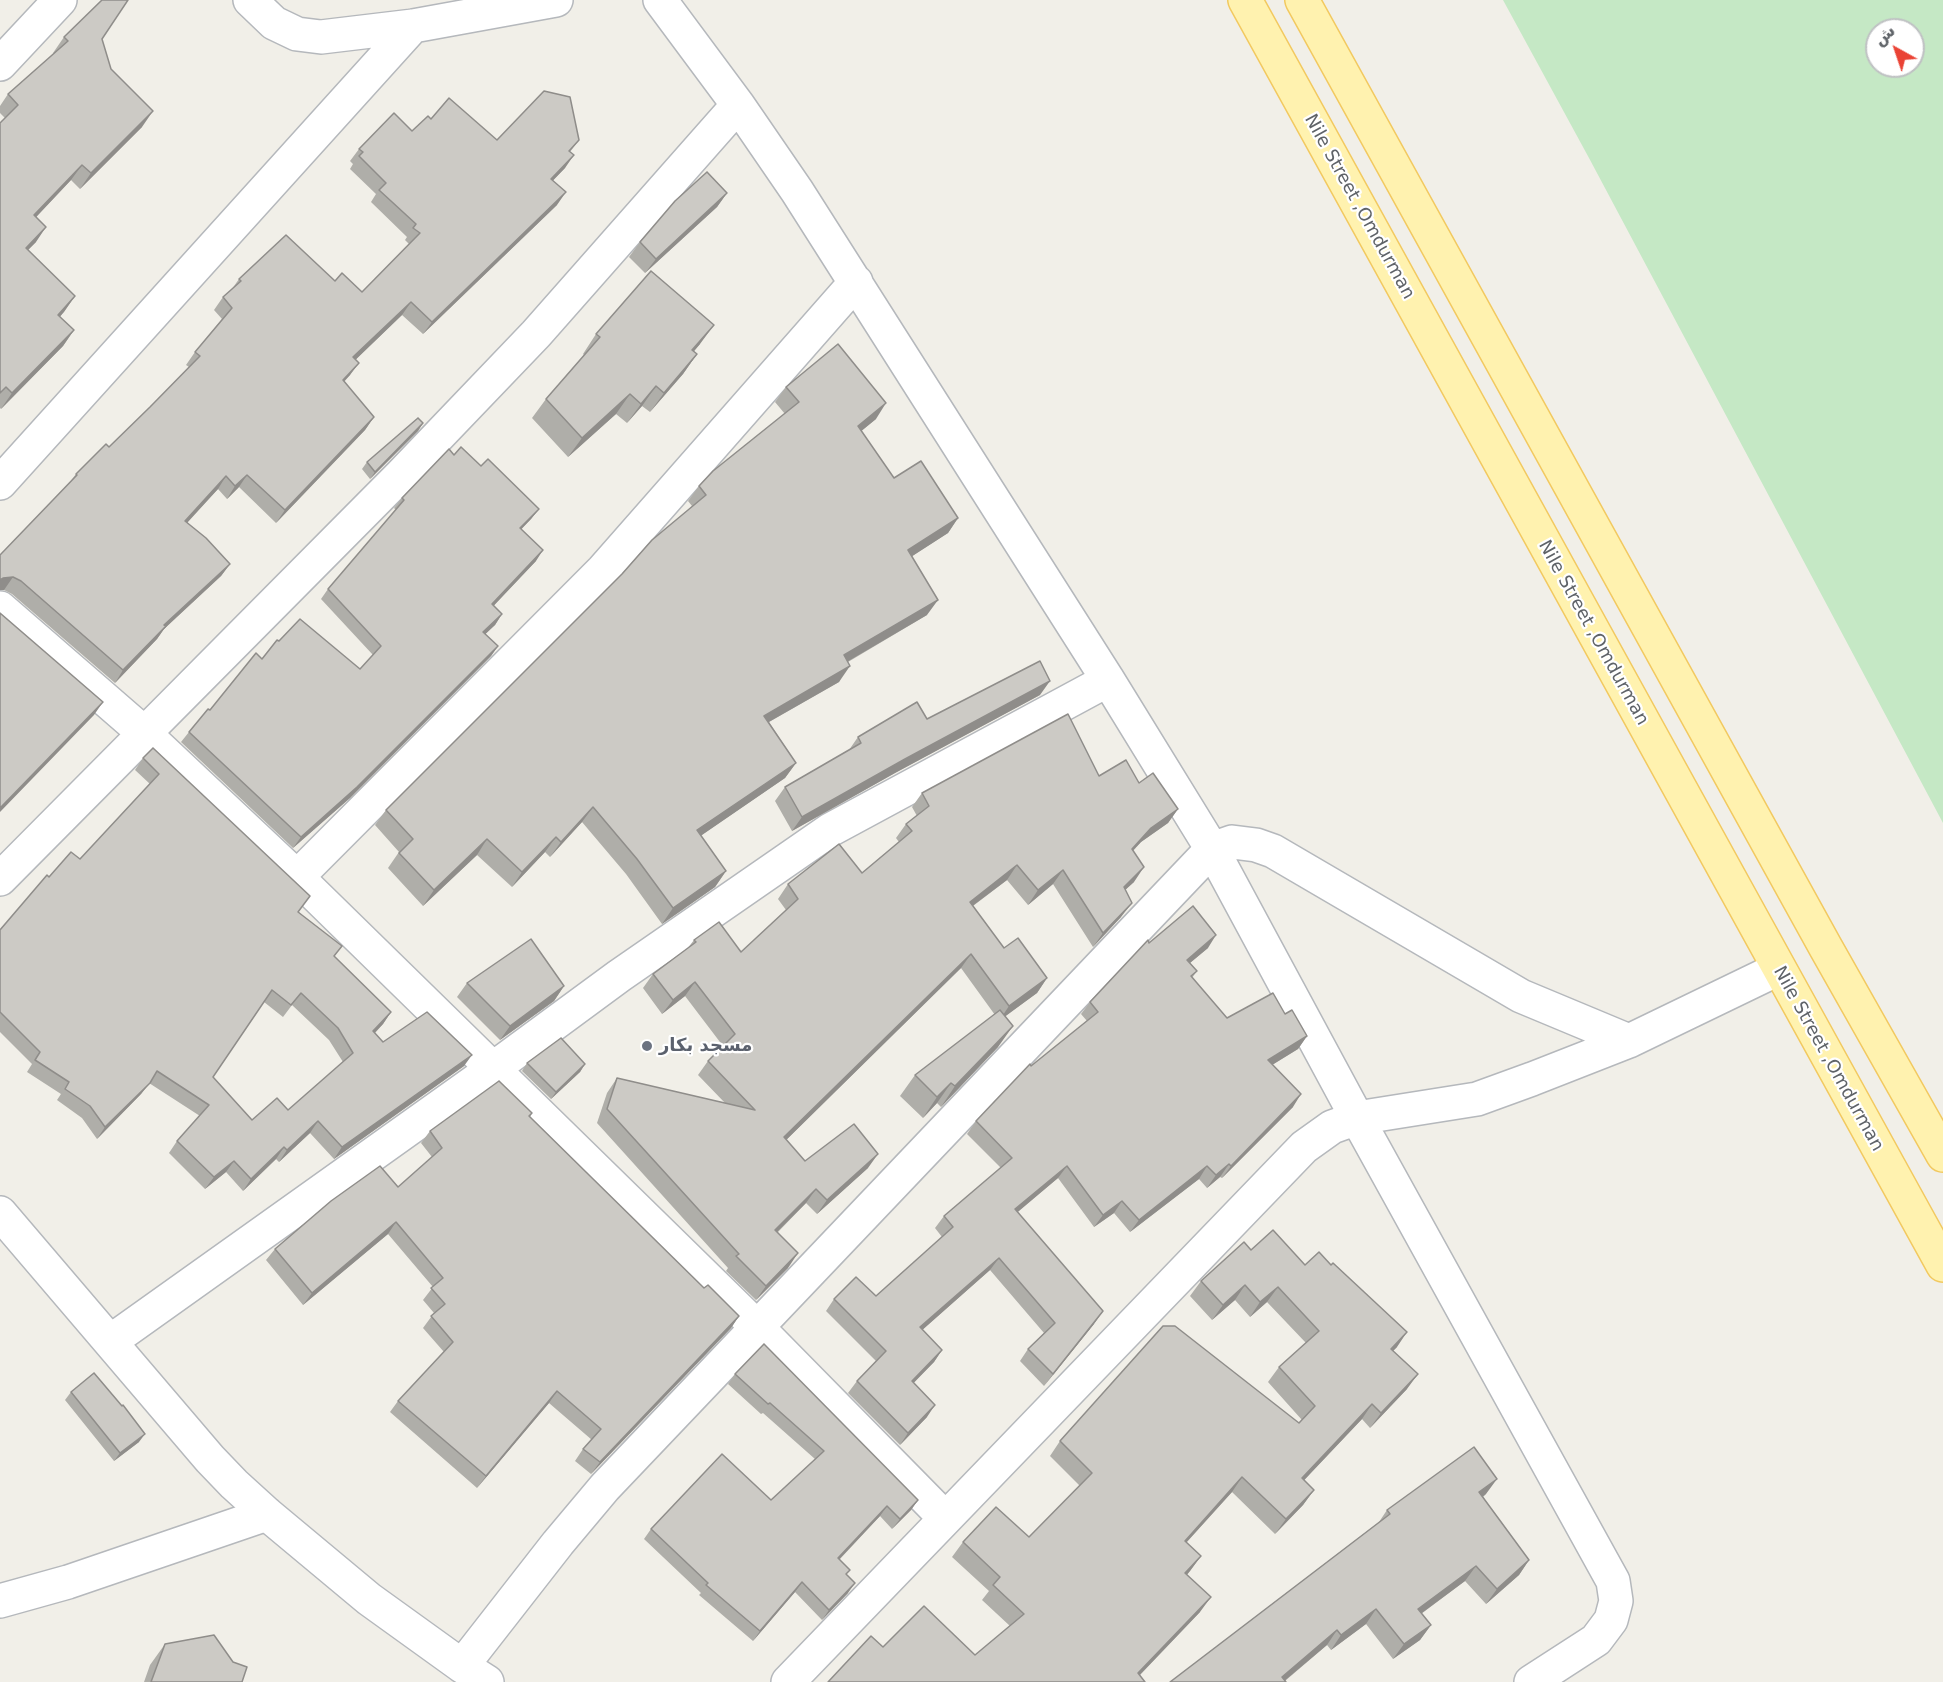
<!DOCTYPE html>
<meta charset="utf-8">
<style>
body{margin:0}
#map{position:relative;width:1943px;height:1682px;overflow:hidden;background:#f1efe8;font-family:"DejaVu Sans",Cairo,sans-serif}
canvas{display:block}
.north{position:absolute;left:1865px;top:18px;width:60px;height:60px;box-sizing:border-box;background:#fff;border:2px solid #bfc1c3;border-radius:50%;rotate:320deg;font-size:16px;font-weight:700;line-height:24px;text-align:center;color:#5f6368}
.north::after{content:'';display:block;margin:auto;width:21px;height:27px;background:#ea4335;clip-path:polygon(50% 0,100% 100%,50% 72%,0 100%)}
</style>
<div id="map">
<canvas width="1943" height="1682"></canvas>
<div class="north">ش</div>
</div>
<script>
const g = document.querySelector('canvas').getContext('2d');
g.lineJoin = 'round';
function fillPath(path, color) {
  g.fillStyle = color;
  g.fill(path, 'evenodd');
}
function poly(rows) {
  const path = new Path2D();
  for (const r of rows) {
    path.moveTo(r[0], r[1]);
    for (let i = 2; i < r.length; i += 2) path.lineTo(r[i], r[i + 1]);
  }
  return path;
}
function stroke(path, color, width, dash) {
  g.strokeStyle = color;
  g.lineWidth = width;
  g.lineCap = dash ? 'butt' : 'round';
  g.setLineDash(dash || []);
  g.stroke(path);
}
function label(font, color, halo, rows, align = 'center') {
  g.font = font + ' "DejaVu Sans",Cairo,sans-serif';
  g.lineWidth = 4.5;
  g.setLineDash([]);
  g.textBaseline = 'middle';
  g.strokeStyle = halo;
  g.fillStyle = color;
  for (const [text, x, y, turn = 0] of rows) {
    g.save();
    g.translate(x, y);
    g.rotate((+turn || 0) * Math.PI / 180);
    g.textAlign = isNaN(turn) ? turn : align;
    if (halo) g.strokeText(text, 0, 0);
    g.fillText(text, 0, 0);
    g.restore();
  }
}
const green = poly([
 [1503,0,1943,0,1943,823,1589,158],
 [1877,30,1913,30,1913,66,1877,66]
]);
const minor = poly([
 [250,0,274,23,297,34,321,37,413,26,556,0],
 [660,0,738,105,797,191,1108,680,1212,849,1357,1118,1613,1581,1616,1601,1611,1620,1596,1640,1531,1682],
 [0,64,60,0],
 [0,483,413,26],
 [0,608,144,733,297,877,757,1327,945,1518],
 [297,877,603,570,856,282],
 [0,879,401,475,536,334,738,105],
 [0,1213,210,1459,234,1484,267,1514,369,1599,462,1666,487,1682],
 [111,1341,494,1068,619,976,830,830,1108,680],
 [0,1601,68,1582,267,1514],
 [462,1666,558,1543,605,1487,1212,849,1232,842,1256,845,1273,851,1521,996,1629,1041],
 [788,1682,1304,1147,1332,1127,1357,1118,1477,1099,1532,1079,1629,1041,1778,969]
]);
const primary = poly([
 [1245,0,1943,1265],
 [1302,0,1826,948,1943,1155]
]);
const wall = poly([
 [64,37,102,39,111,69,142,127,80,189,71,180,36,217,36,242,28,250,75,296,60,317,74,330,63,346,1,409,0,408,0,123,5,118,0,113,0,106,8,94,54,54,53,53],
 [431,119,497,140,579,140,570,152,565,168,553,180,557,205,423,334,402,315,356,359,350,375,344,382,374,417,365,430,276,523,239,487,227,499,218,489,187,522,230,564,221,576,164,629,157,639,115,683,12,594,4,590,0,590,0,555,70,482,76,474,109,447,150,407,189,367,186,365,195,352,222,319,214,310,223,297,232,289,239,279,335,281,362,292,409,244,405,240,407,237,371,202,376,194,350,169,353,164,350,161,359,149,412,131],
 [727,193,717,207,645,273,629,257,640,242],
 [596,334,700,344,694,351,697,354,683,374,650,412,642,406,627,423,616,414,568,457,532,418,546,399,584,355,583,354],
 [786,387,876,419,861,431,894,478,958,518,948,533,912,556,927,615,848,662,839,682,769,722,796,763,785,778,700,836,726,871,715,887,662,924,626,874,582,822,550,857,545,852,512,887,477,855,423,906,388,868,399,852,375,825,386,810,692,506,688,501,699,486,785,414,775,402],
 [423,423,418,431,370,479,362,469,367,462],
 [454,455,481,466,539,509,531,519,521,529,536,561,493,606,502,614,495,625,485,634,498,646,491,656,350,798,293,848,181,742,189,732,279,641,360,669,373,655,321,599,328,589,396,510,394,508,402,498],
 [1040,695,895,773,792,831,775,801,785,787,849,750,858,737,927,719],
 [153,748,299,912,335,957,391,1012,383,1024,375,1033,383,1042,464,1066,334,1159,310,1133,279,1162,276,1159,243,1191,226,1172,205,1189,169,1153,177,1141,200,1116,149,1083,141,1094,97,1139,82,1118,57,1100,61,1094,27,1072,32,1064,0,1032,0,930,49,877,80,859,150,784,135,770,143,758],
 [264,1002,283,1017,292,1005,329,1040,343,1062,288,1110,252,1120,213,1077],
 [1099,776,1139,783,1178,809,1168,823,1141,842,1133,851,1134,882,1125,890,1121,917,1093,947,1053,884,1028,905,1007,880,973,906,1004,948,1047,978,1037,993,1005,1016,998,1047,941,1107,937,1103,923,1118,900,1096,915,1075,995,1015,961,968,786,1140,805,1161,868,1168,817,1214,806,1203,778,1232,788,1268,756,1300,726,1271,728,1268,597,1123,607,1093,617,1078,725,1103,698,1075,708,1061,723,1046,685,996,662,1014,643,988,653,974,687,949,694,940,741,952,786,910,778,899,788,884,862,873,899,842,896,838,906,824,917,816,912,807,922,793],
 [1149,943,1208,948,1190,963,1197,971,1192,978,1227,1018,1285,1014,1307,1036,1298,1049,1272,1065,1293,1107,1222,1178,1220,1177,1207,1188,1199,1179,1130,1232,1114,1213,1094,1227,1058,1178,1017,1212,1094,1324,1044,1386,1020,1361,1028,1349,1044,1333,990,1270,922,1330,942,1350,934,1362,913,1383,927,1417,900,1445,848,1393,857,1381,876,1361,826,1311,834,1299,876,1296,942,1237,935,1228,944,1216,1001,1168,967,1134,976,1121,1031,1066,1087,1021,1081,1014,1090,1002],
 [467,983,564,986,554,1001,500,1040,457,997],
 [527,1063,585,1064,580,1072,551,1099,522,1071],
 [532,1113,530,1117,704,1288,739,1316,731,1328,591,1474,575,1461,583,1449,592,1440,549,1403,477,1488,390,1412,398,1401,444,1352,423,1328,434,1313,423,1300,433,1287,388,1234,303,1305,266,1260,275,1249,398,1187,432,1157,421,1143,430,1131],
 [1251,1250,1305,1265,1397,1347,1393,1351,1407,1389,1370,1428,1362,1419,1304,1480,1314,1490,1303,1505,1275,1534,1232,1492,1186,1543,1201,1556,1187,1575,1200,1612,1139,1676,883,1647,975,1655,1010,1626,982,1600,989,1591,952,1557,963,1542,1029,1537,1080,1486,1050,1456,1060,1441,1299,1423,1302,1420,1268,1382,1279,1367,1306,1343,1267,1302,1250,1317,1235,1300,1212,1320,1190,1296,1201,1281],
 [735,1374,918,1500,911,1510,892,1529,880,1516,840,1559,846,1575,848,1593,822,1620,795,1592,753,1641,699,1595,701,1593,644,1539,651,1529,771,1500,815,1459,763,1413,761,1414,728,1384],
 [71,1392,139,1442,114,1461,65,1400],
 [1486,1494,1483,1497,1529,1560,1519,1575,1486,1604,1465,1581,1421,1614,1431,1625,1420,1640,1393,1659,1366,1624,1331,1650,1327,1645,1285,1681,1170,1682,1379,1522,1387,1510],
 [165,1644,242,1682,144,1682,150,1665]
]);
const shadedWall = poly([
 [153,111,142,127,80,189,91,173],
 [574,155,565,168,543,191,551,179],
 [82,165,71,180,23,231,34,215],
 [566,192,557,205,423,334,432,322],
 [727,193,717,207,645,273,656,259],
 [46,227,36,242,15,263,26,248],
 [75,296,64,312,47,330,58,315],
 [411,302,402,315,345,370,353,357],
 [714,325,700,344,679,369,692,350],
 [74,330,63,346,1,409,12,393],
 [697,354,683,374,650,412,664,393],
 [359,363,350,375,334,392,343,380],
 [656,386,642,406,627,423,641,404],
 [630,394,616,414,568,457,582,438],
 [886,403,876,419,848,442,858,426],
 [374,417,365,430,276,523,285,510],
 [423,423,418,431,370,479,375,472],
 [247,475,239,487,227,499,235,486],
 [226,476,218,489,177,534,185,521],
 [539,509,531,519,513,538,520,528],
 [958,518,948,533,897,566,908,550],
 [543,550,536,561,485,615,492,604],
 [230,564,221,576,164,629,157,639,115,683,123,670,164,625],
 [13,577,4,590,0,590,0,580,3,578],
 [938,600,927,615,833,670,844,655],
 [502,614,495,625,476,643,483,632],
 [498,646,491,656,350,798,293,848,301,837],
 [850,666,839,682,753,731,764,716],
 [1050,681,1040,695,895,773,792,831,802,817,905,759],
 [103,702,94,715,0,812,0,808],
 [796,763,785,778,686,846,697,830],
 [593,807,582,822,550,857,561,842],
 [1178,809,1168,823,1141,842,1121,863,1132,849,1151,828],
 [556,837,545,852,512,887,522,872],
 [487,839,477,855,423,906,434,890],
 [1017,865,1007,880,959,916,970,902],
 [1144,867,1134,882,1113,901,1124,887],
 [1063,870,1053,884,1028,905,1038,890],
 [726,871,715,887,662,924,673,908],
 [1132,903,1121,917,1093,947,1103,933],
 [1216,935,1208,948,1179,972,1187,960],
 [971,954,961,968,774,1152,784,1137],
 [1047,978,1037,993,999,1021,1009,1006],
 [695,982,685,996,662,1014,673,1000],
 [564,986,554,1001,500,1040,510,1026],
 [391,1012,383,1024,365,1043,373,1031],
 [1013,1026,998,1047,941,1107,955,1086],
 [1307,1036,1298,1049,1259,1073,1268,1060],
 [472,1055,464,1066,334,1159,342,1147],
 [585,1064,580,1072,551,1099,556,1092],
 [150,1083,141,1094,97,1139,105,1127],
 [951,1083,937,1103,923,1118,937,1097],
 [1301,1094,1293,1107,1222,1178,1231,1166],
 [318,1121,310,1133,279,1162,287,1150],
 [284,1147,276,1159,243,1191,251,1179],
 [878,1154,868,1168,817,1214,827,1200],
 [234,1161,226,1172,205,1189,214,1177],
 [1229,1164,1220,1177,1207,1188,1216,1175],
 [1067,1166,1058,1178,1006,1222,1015,1209],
 [1207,1166,1199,1179,1130,1232,1139,1220],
 [816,1189,806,1203,765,1244,775,1230],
 [1122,1201,1114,1213,1094,1227,1103,1215],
 [396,1222,388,1234,303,1305,312,1293],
 [798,1253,788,1268,756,1300,766,1286],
 [999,1258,990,1270,911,1340,920,1327],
 [1245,1285,1235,1300,1212,1320,1223,1305],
 [1278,1287,1267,1302,1250,1317,1260,1302],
 [1103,1311,1094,1324,1044,1386,1053,1374],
 [739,1316,731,1328,591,1474,600,1462],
 [1407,1332,1397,1347,1380,1364,1391,1349],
 [942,1350,934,1362,903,1394,912,1381],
 [1418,1374,1407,1389,1370,1428,1381,1413],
 [557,1391,549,1403,477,1488,486,1476],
 [1372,1404,1362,1419,1292,1493,1302,1478],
 [935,1405,927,1417,900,1445,908,1433],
 [145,1434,139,1442,114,1461,120,1453],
 [1242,1477,1232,1492,1174,1556,1185,1541],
 [1497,1479,1486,1494,1468,1507,1479,1492],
 [1314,1490,1303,1505,1275,1534,1286,1519],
 [918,1500,911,1510,892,1529,900,1519],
 [887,1506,880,1516,831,1568,838,1558],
 [1201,1556,1190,1571,1175,1588,1185,1573],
 [1529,1560,1519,1575,1486,1604,1497,1589],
 [1476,1566,1465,1581,1407,1624,1418,1609],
 [802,1582,795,1592,753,1641,760,1631],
 [855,1583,848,1593,822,1620,829,1610],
 [1211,1597,1200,1612,1133,1682,1138,1673],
 [1376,1609,1366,1624,1331,1650,1341,1635],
 [1431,1625,1420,1640,1393,1659,1404,1644],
 [1337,1630,1327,1645,1283,1682,1282,1677]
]);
const building = poly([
 [102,0,128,0,102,39,111,69,153,111,91,173,82,165,34,215,46,227,26,248,75,296,58,315,74,330,12,393,6,387,0,393,0,123,18,105,8,94,68,41,64,37,102,0],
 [544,91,570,97,579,140,569,151,574,155,551,179,566,192,432,322,411,302,353,357,359,363,343,380,374,417,285,510,247,475,235,486,226,476,185,521,206,538,230,564,164,625,166,626,123,670,21,581,13,577,3,578,0,580,0,555,77,475,76,474,106,444,109,447,150,407,200,356,195,352,232,308,223,297,241,281,239,279,286,235,335,281,342,273,362,292,420,233,413,228,416,224,379,190,386,183,359,156,363,152,359,149,394,113,412,131,428,116,431,119,449,98,497,140,544,91],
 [707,172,727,193,656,259,640,242,675,201,707,172],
 [651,271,714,325,692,350,697,354,664,393,656,386,641,404,630,394,582,438,546,399,600,337,596,334,651,271],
 [838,344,886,403,858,426,894,478,921,461,958,518,908,550,938,600,844,655,850,666,764,716,796,763,697,830,726,871,673,908,637,859,593,807,561,842,556,837,522,872,487,839,434,890,399,853,413,839,386,810,622,574,652,540,706,495,699,486,713,471,799,402,786,387,838,344],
 [418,418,423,423,375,472,367,462,418,418],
 [461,447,481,466,488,459,539,509,520,528,543,550,492,604,502,614,483,632,498,646,357,787,301,837,189,732,208,709,210,710,256,653,262,659,277,640,279,641,300,619,360,669,381,646,328,589,404,500,402,498,449,449,454,455,461,447],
 [0,613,103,702,0,808,0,613],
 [1040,661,1050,681,905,759,802,817,785,787,861,743,858,737,917,702,927,719,1040,661],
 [1068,714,1099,776,1126,760,1139,783,1153,773,1178,809,1151,828,1132,849,1144,867,1124,887,1132,903,1103,933,1063,870,1038,890,1017,865,970,902,1004,948,1018,938,1047,978,1009,1006,971,954,784,1137,805,1161,854,1124,878,1154,827,1200,816,1189,775,1230,798,1253,766,1286,736,1256,739,1254,607,1109,617,1078,755,1110,708,1061,735,1034,695,982,673,1000,653,974,696,942,694,940,719,922,741,952,798,899,788,884,839,844,862,873,912,831,906,824,929,806,922,793,1068,714],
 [153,748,310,896,298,912,342,946,334,956,391,1012,373,1031,383,1042,427,1012,472,1055,342,1147,318,1121,287,1150,284,1147,251,1179,234,1161,214,1177,177,1141,209,1105,157,1071,150,1083,105,1127,90,1106,65,1089,69,1082,35,1060,40,1052,0,1012,0,930,47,875,49,877,71,852,80,859,159,774,143,758,153,748],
 [272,990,291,1005,301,993,338,1028,353,1053,288,1110,277,1098,252,1120,213,1077,272,990],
 [1193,906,1216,935,1187,960,1197,971,1191,976,1227,1018,1273,993,1285,1014,1292,1010,1307,1036,1268,1060,1301,1094,1231,1166,1229,1164,1216,1175,1207,1166,1139,1220,1122,1201,1103,1215,1067,1166,1015,1209,1103,1311,1053,1374,1028,1349,1055,1323,999,1258,920,1327,942,1350,912,1381,935,1405,908,1433,857,1381,886,1351,834,1299,856,1277,876,1296,953,1227,944,1216,1012,1158,976,1121,1030,1064,1031,1066,1098,1012,1090,1002,1148,940,1149,943,1193,906],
 [531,939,564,986,510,1026,467,983,531,939],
 [1000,1010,1013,1026,955,1086,951,1083,937,1097,915,1075,1000,1010],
 [561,1038,585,1064,556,1092,527,1063,561,1038],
 [499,1081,532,1113,529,1116,704,1288,708,1285,739,1316,600,1462,583,1449,601,1429,557,1391,486,1476,398,1401,453,1342,431,1316,445,1304,431,1288,443,1278,396,1222,312,1293,275,1249,331,1201,380,1166,398,1187,442,1148,430,1131,499,1081],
 [1273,1230,1305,1265,1319,1252,1331,1265,1333,1263,1407,1332,1391,1349,1418,1374,1381,1413,1372,1404,1302,1478,1314,1490,1286,1519,1242,1477,1185,1541,1201,1556,1185,1573,1211,1597,1138,1673,1145,1682,828,1682,871,1636,883,1647,924,1606,975,1655,1024,1614,993,1585,1000,1577,963,1542,996,1507,1029,1537,1092,1473,1060,1441,1163,1326,1175,1326,1299,1423,1315,1406,1279,1367,1319,1331,1278,1287,1260,1302,1245,1285,1223,1305,1201,1281,1244,1242,1251,1250,1273,1230],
 [764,1344,918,1500,900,1519,887,1506,838,1558,850,1570,846,1574,855,1583,829,1610,802,1582,760,1631,706,1585,708,1583,651,1529,722,1454,771,1500,824,1451,770,1403,768,1404,735,1374,764,1344],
 [94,1373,122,1406,123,1405,145,1434,120,1453,71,1392,94,1373],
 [1474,1447,1497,1479,1479,1492,1529,1560,1497,1589,1476,1566,1418,1609,1431,1625,1404,1644,1376,1609,1341,1635,1337,1630,1282,1677,1286,1682,1170,1682,1390,1514,1387,1510,1474,1447],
 [214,1635,233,1662,247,1667,242,1682,151,1682,165,1644,214,1635]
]);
const markers = [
 [647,1046,6,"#6b7280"]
];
const streetNames = [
 ["Nile Street ,Omdurman",1359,207,61],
 ["Nile Street ,Omdurman",1593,633,61],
 ["Nile Street ,Omdurman",1828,1059,61]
];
const worshipNames = [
 ["مسجد بكار",659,1046]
];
fillPath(green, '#c5e8c5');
stroke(minor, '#b5b8bc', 36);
stroke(primary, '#f2c960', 36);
stroke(minor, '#fff', 33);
stroke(primary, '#fff2af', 33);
fillPath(wall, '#afaea9');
fillPath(shadedWall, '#8f8d8a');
fillPath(building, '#cccac5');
stroke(building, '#8f8d8a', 1.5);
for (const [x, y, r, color] of markers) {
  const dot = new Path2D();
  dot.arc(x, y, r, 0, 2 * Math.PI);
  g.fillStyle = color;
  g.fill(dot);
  stroke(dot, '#fff', 2);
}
label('18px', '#5f6368', '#fff', streetNames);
label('bold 18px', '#5b616d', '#fff', worshipNames, 'left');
</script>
